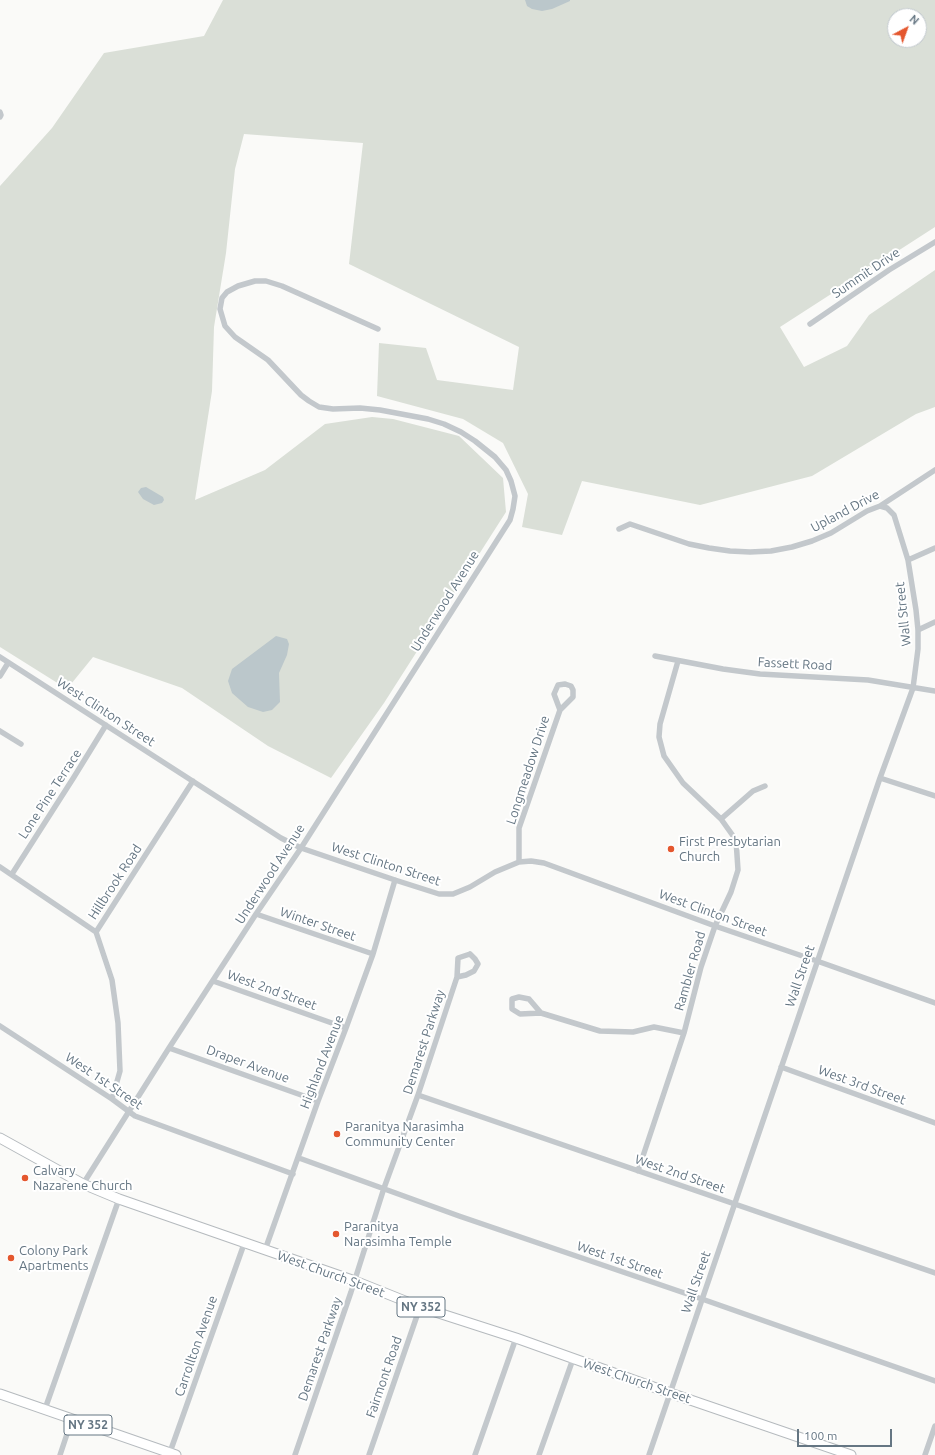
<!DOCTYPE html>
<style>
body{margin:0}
#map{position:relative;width:935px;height:1455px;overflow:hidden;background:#fafaf8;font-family:Ubuntu,sans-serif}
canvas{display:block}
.north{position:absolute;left:887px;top:8px;width:40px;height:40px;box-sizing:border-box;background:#fff;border:1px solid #c1c8cd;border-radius:50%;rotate:41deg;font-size:11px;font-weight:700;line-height:16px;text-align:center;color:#657683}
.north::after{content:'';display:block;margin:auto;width:14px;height:18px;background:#e4572e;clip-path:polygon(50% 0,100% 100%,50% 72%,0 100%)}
.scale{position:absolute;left:797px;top:1429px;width:95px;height:18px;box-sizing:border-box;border:2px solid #657683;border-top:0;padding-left:5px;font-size:12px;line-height:14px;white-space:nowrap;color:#657683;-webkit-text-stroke:3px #fff;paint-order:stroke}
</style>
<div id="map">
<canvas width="935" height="1455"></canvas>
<div class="north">N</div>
<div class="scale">100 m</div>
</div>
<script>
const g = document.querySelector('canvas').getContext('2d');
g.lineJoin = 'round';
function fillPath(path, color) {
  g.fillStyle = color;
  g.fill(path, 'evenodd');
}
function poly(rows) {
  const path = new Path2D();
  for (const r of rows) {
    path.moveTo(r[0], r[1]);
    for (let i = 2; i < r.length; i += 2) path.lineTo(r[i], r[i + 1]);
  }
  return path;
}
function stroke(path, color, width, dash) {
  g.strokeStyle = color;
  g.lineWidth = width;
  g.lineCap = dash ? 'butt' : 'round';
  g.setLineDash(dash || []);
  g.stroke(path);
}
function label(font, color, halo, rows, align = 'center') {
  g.font = font + ' Ubuntu,sans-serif';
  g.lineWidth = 4;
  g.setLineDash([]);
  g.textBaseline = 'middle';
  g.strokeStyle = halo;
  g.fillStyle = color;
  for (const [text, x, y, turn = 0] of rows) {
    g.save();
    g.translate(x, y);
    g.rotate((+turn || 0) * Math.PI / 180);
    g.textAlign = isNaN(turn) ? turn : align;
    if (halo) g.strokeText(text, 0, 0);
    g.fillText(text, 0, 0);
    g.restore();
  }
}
const green = poly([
 [223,0,935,0,935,227,780,327,804,367,847,346,869,315,935,270,935,407,916,414,812,476,700,505,582,481,562,535,522,527,528,494,503,443,463,419,377,396,379,343,426,348,437,380,513,390,519,347,349,264,363,143,244,134,235,169,226,253,214,327,212,391,195,500,265,470,325,424,372,417,393,419,459,436,503,478,506,512,384,703,331,778,268,746,182,688,93,657,67,689,0,647,0,186,52,128,104,53,204,36],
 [895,16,919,16,919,40,895,40]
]);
const water = poly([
 [525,0,570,0,570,1,552,9,542,11,532,9,527,6],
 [146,487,163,497,164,500,162,503,154,505,143,499,138,492,141,488],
 [276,636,287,639,289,644,287,655,279,673,280,702,272,710,263,712,248,707,232,693,228,681,232,669]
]);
const minor = poly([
 [0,112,1,115,0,117],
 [810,324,889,270,935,242],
 [619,529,630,524,689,544,709,548,730,551,750,552,771,551,792,547,812,541,831,533,867,511,880,506,935,470],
 [908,560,935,548],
 [918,630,935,622],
 [655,656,723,669,760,674,868,680,935,691],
 [0,657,281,838,301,848,395,880,439,894,453,894,470,887,495,872,519,862,531,861,544,863,715,926,817,961,935,1003],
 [0,676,8,663],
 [565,684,571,686,573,690,573,697,560,710,554,694,558,685,565,684],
 [0,731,21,744],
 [880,778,935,796],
 [721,819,753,791,765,786],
 [519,862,519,828,560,710],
 [0,867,96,932],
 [12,874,74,777,106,725],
 [256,914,373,954],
 [470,954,475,959,478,964,474,971,466,975,457,977,458,958,470,954],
 [213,981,346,1028],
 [519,997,529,999,541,1013,520,1014,512,1009,512,999,519,997],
 [541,1013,600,1031,633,1032,654,1027,684,1033],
 [0,1026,112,1099,135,1116,293,1174],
 [169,1048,318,1101],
 [781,1067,935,1123],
 [418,1095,935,1273],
 [112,1099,120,1071,118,1023,112,980,96,932,193,781],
 [299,1158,459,1216,702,1299,935,1381],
 [638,1171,684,1033,701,967,715,926,731,892,738,870,736,840,721,819,683,783,664,756,659,737,660,724,678,661],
 [83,1184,169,1048,256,914,301,848,510,520,513,509,515,496,511,481,506,470,495,457,475,441,461,432,444,424,428,419,380,410,360,408,333,409,319,407,309,401,301,395,268,360,235,337,225,326,220,309,222,298,227,292,238,286,255,281,266,281,282,286,378,329],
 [265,1250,318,1101,346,1028,373,954,395,880],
 [45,1409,119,1199],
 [60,1455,72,1419],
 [169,1455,244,1244],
 [295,1455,351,1292,384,1188,418,1095,457,977],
 [369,1455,420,1307],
 [475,1455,516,1338],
 [539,1455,573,1359],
 [649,1455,880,778,913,688,918,649,918,630,916,610,908,560,894,515,887,508,880,506],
 [925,1455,935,1426]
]);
const primary = poly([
 [0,1138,83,1184,119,1199,355,1281,420,1307,516,1338,670,1393,851,1455],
 [0,1394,176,1455]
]);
const markers = [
 [671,849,4,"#e4572e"],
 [337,1134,4,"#e4572e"],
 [25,1178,4,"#e4572e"],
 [336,1234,4,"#e4572e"],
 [11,1258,4,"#e4572e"]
];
const shields = [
 [421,1307,48],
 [88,1425,48]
];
const shieldNames = [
 ["NY 352",421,1307],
 ["NY 352",88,1425]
];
const streetNames = [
 ["Summit Drive",866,273,-34],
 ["Upland Drive",845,511,-28],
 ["Underwood Avenue",445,601,-58],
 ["Wall Street",903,614,-96],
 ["Fassett Road",795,664,3],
 ["West Clinton Street",106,712,33],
 ["Longmeadow Drive",528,770,-72],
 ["Lone Pine Terrace",50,794,-57],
 ["West Clinton Street",386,864,18],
 ["Underwood Avenue",270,874,-57],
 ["Hillbrook Road",115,882,-57],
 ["West Clinton Street",713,913,20],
 ["Winter Street",318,924,19],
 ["Rambler Road",690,971,-74],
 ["Wall Street",800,976,-71],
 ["West 2nd Street",272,990,20],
 ["Demarest Parkway",424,1042,-72],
 ["Highland Avenue",322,1062,-69],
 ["Draper Avenue",248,1064,20],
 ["West 1st Street",104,1081,34],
 ["West 3rd Street",862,1085,20],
 ["West 2nd Street",680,1174,19],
 ["West 1st Street",620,1260,19],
 ["West Church Street",331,1274,20],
 ["Wall Street",696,1282,-71],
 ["Carrollton Avenue",196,1346,-71],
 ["Demarest Parkway",320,1349,-71],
 ["Fairmont Road",384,1377,-71],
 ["West Church Street",637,1381,19]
];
const poiNames = [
 ["First Presbytarian",679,842],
 ["Church",679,857],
 ["Paranitya Narasimha",345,1127],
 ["Community Center",345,1142],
 ["Calvary",33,1171],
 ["Nazarene Church",33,1186],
 ["Paranitya",344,1227],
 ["Narasimha Temple",344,1242],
 ["Colony Park",19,1251],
 ["Apartments",19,1266]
];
fillPath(green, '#dadfd7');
fillPath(water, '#bbc7cb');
stroke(primary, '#b5babe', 11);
stroke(minor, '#c3c8cc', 5.5);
stroke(primary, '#fff', 9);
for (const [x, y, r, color] of markers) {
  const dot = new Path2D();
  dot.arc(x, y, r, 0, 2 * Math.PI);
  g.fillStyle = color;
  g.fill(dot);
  stroke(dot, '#fff', 1.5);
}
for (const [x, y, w] of shields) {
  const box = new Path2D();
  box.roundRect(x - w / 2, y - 10, w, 20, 3);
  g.fillStyle = '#fff';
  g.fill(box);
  stroke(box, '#657683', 1);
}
label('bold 12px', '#657683', null, shieldNames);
label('13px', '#657683', '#fff', streetNames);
label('13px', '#657683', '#fff', poiNames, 'left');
</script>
